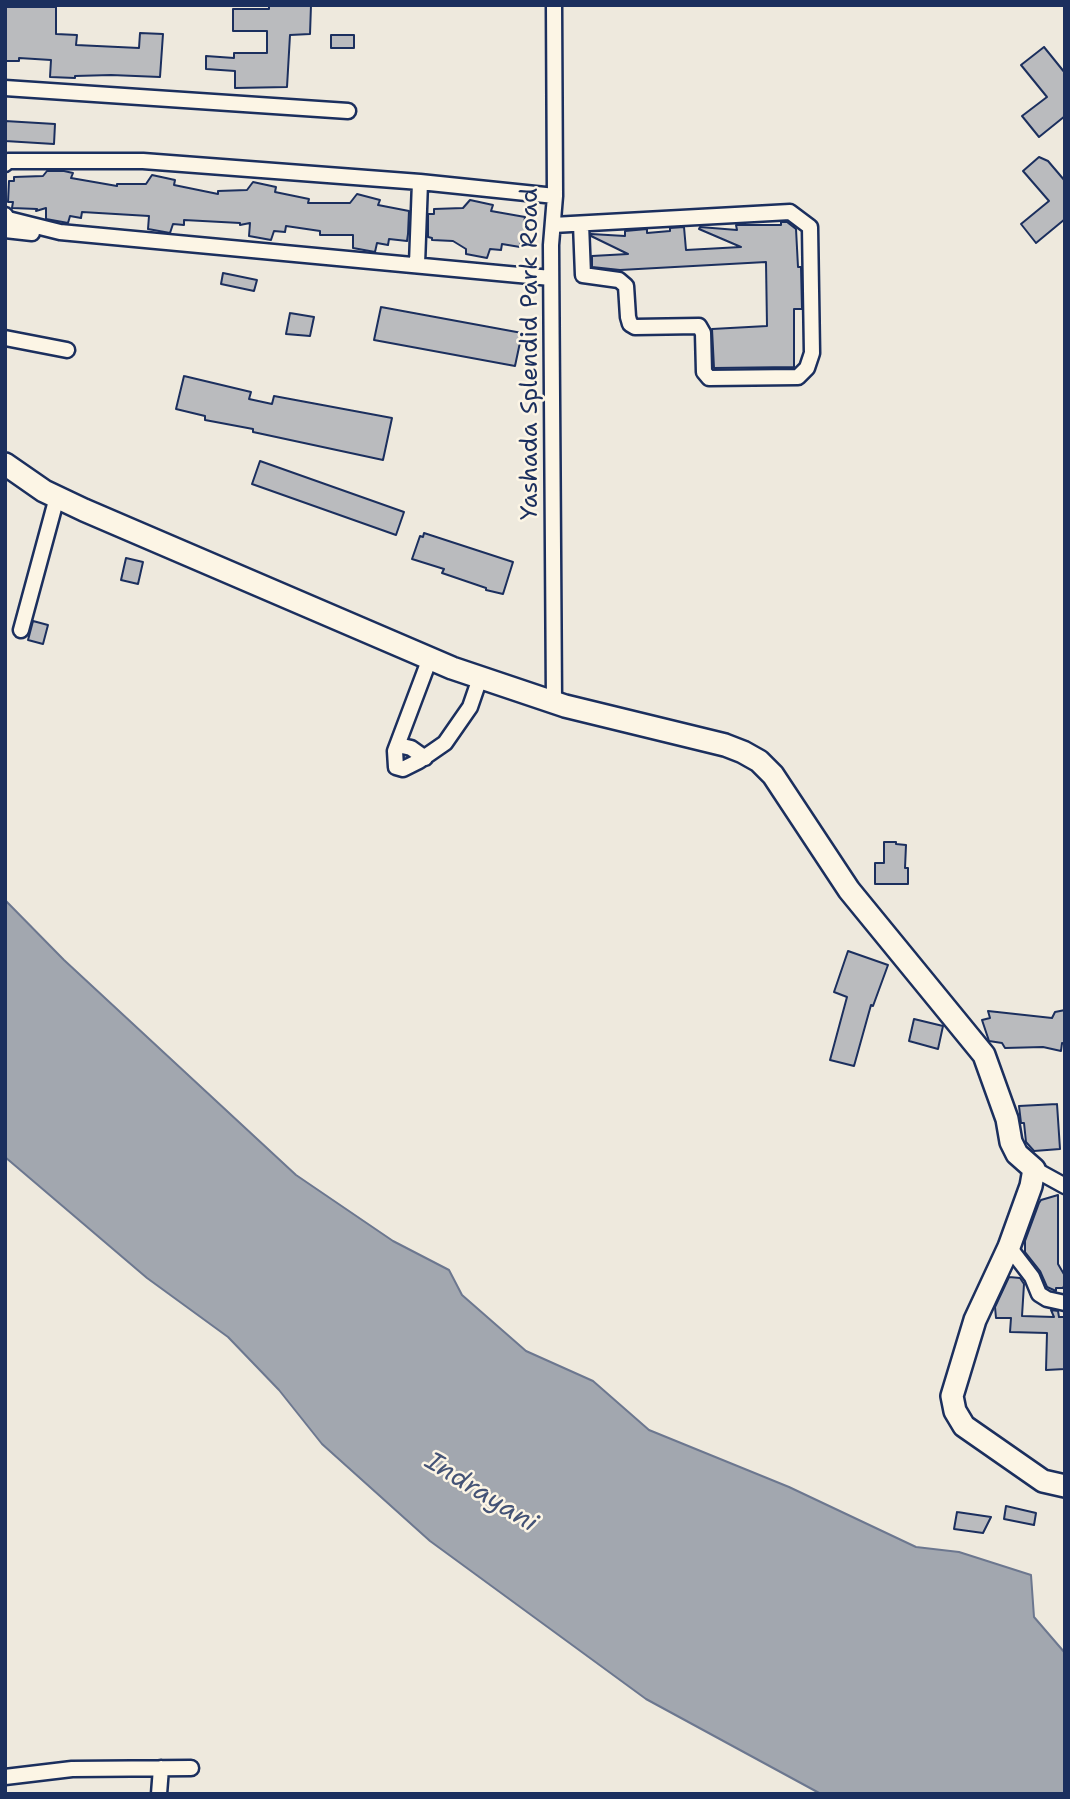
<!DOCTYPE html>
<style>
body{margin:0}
#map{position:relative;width:1070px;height:1799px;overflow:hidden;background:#eee9dd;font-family:"Shantell Sans",sans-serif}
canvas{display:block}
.frame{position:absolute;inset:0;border:7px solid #1b2f5e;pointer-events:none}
</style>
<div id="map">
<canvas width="1070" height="1799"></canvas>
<div class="frame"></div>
</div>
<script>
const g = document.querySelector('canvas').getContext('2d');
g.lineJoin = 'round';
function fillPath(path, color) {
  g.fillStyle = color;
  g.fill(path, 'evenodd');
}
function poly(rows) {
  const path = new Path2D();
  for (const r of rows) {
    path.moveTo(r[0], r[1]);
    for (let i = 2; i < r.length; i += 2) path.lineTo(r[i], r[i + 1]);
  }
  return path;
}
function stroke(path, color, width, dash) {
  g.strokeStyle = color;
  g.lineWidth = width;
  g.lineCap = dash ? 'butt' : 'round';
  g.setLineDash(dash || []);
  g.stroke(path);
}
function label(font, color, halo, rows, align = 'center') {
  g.font = font + ' "Shantell Sans",sans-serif';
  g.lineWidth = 5;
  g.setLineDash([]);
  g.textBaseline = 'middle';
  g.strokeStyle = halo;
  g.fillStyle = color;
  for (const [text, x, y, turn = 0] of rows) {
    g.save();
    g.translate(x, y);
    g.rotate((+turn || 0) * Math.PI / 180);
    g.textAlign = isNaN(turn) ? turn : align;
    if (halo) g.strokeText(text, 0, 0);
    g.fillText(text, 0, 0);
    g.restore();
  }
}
const water = poly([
 [5,900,64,960,296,1175,393,1241,449,1270,462,1295,526,1351,593,1381,649,1430,789,1487,916,1547,959,1552,1031,1575,1034,1617,1065,1653,1065,1794,821,1794,646,1699,430,1541,322,1444,279,1390,228,1337,147,1278,5,1157,5,900]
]);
const building = poly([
 [269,5,311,5,310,34,290,35,287,87,235,88,235,71,206,69,206,56,234,58,234,53,267,53,267,31,233,31,233,9,269,9,269,5],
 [5,7,56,7,56,34,77,35,76,45,139,48,140,33,163,34,160,77,111,75,75,76,75,78,50,77,51,60,19,58,19,61,5,61,5,7],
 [331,35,354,35,354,48,331,48,331,35],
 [1044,47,1065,73,1065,116,1039,137,1022,116,1047,97,1021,65,1044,47],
 [5,121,55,124,54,144,5,141,5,121],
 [1039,157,1048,161,1065,181,1065,219,1036,243,1021,224,1049,201,1023,171,1039,157],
 [47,171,64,171,73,173,71,178,117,186,117,184,146,184,152,175,175,180,174,185,218,194,218,191,247,190,253,182,276,187,275,192,309,199,308,203,350,203,357,194,380,200,378,205,409,211,408,234,407,241,389,239,388,245,377,243,375,252,353,248,353,235,320,235,320,231,286,226,285,232,274,231,271,240,249,236,250,223,240,225,240,223,184,220,184,225,173,224,170,233,148,229,149,216,82,212,81,218,70,216,68,223,46,219,46,208,36,211,37,209,12,208,13,202,8,202,9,181,14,181,14,177,43,176,47,171],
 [470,200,493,205,491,211,525,217,524,224,528,225,525,241,521,240,520,247,502,244,501,250,490,249,487,258,466,254,466,249,453,241,432,240,432,238,428,237,428,214,434,214,434,209,463,208,470,200],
 [781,222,787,222,796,229,798,267,801,267,802,309,794,309,794,367,714,368,712,329,767,326,766,262,620,270,592,267,592,256,628,254,591,236,591,234,625,236,625,231,647,229,647,233,670,231,670,228,684,227,686,250,741,247,699,229,700,227,737,230,736,225,781,225,781,222],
 [223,273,257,280,254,291,221,284,223,273],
 [381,307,522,333,515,366,374,340,381,307],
 [290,313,314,317,310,336,286,334,290,313],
 [184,376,251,392,249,399,272,404,274,396,392,418,383,460,253,432,253,429,205,420,205,416,176,409,184,376],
 [260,461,404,512,396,535,252,484,260,461],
 [424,533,513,562,503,594,486,590,486,588,442,573,444,569,412,559,420,536,423,537,424,533],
 [126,558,143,562,138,584,121,580,126,558],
 [33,621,48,625,43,644,28,640,33,621],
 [884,842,896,842,896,844,906,845,905,868,908,868,908,884,875,884,875,863,884,863,884,842],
 [848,951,888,965,873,1006,871,1005,854,1066,830,1060,847,997,834,992,848,951],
 [1065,1010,1065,1044,1062,1043,1061,1051,1043,1047,1005,1048,1002,1043,989,1041,982,1020,990,1018,988,1011,1052,1018,1055,1012,1065,1010],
 [914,1019,943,1026,938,1049,909,1041,914,1019],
 [1057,1104,1060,1149,1034,1151,1026,1142,1024,1123,1021,1123,1019,1106,1057,1104],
 [1058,1195,1058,1264,1065,1276,1065,1284,1063,1288,1056,1288,1056,1291,1047,1287,1040,1271,1025,1252,1025,1241,1039,1203,1041,1200,1058,1195],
 [1009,1277,1020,1278,1024,1284,1022,1316,1054,1317,1051,1310,1058,1311,1059,1317,1065,1317,1065,1369,1046,1370,1047,1333,1010,1332,1011,1318,996,1318,995,1307,1009,1277],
 [1006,1506,1036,1513,1034,1525,1004,1519,1006,1506],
 [957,1512,991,1517,983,1533,954,1529,957,1512]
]);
const street = poly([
 [554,5,555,196,551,245,554,702],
 [5,88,348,111],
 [5,164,8,161,143,161,420,182,555,196],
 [5,215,8,219,60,232,551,278],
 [553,225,790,212,810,227,812,353,807,368,798,377,709,378,704,372,703,333,699,326,635,327,630,324,628,317,626,286,619,280,583,275,581,224],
 [5,230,32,233],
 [417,264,420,182],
 [5,338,67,350],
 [21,630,57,497],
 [430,658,395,751,396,767,403,769,419,761,445,743,470,707,480,678],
 [398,745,411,748,425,758],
 [1034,1169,1065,1186],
 [1009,1247,1032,1277,1039,1294,1047,1299,1065,1303],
 [5,1777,72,1769,191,1768],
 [159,1794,161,1768]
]);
const secondary = poly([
 [5,464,44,491,84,510,452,668,565,706,725,745,743,752,759,761,773,775,849,890,984,1055,1007,1119,1011,1142,1017,1154,1034,1169,1031,1186,1009,1247,975,1320,952,1396,955,1411,964,1426,1043,1481,1065,1486]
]);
const streetNames = [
 ["Yashada Splendid Park Road",531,354,-90]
];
const waterNames = [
 ["Indrayani",481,1493,32]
];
fillPath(water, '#a2a7af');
stroke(water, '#6c778f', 2);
fillPath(building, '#babbbe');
stroke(building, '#1b2f5e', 2);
stroke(street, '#1b2f5e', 19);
stroke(secondary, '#1b2f5e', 26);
stroke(street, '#fcf5e5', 14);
stroke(secondary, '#fcf5e5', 21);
label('24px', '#1b2f5e', '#fcf5e5', streetNames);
label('italic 26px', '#445376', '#fcf5e5', waterNames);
</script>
